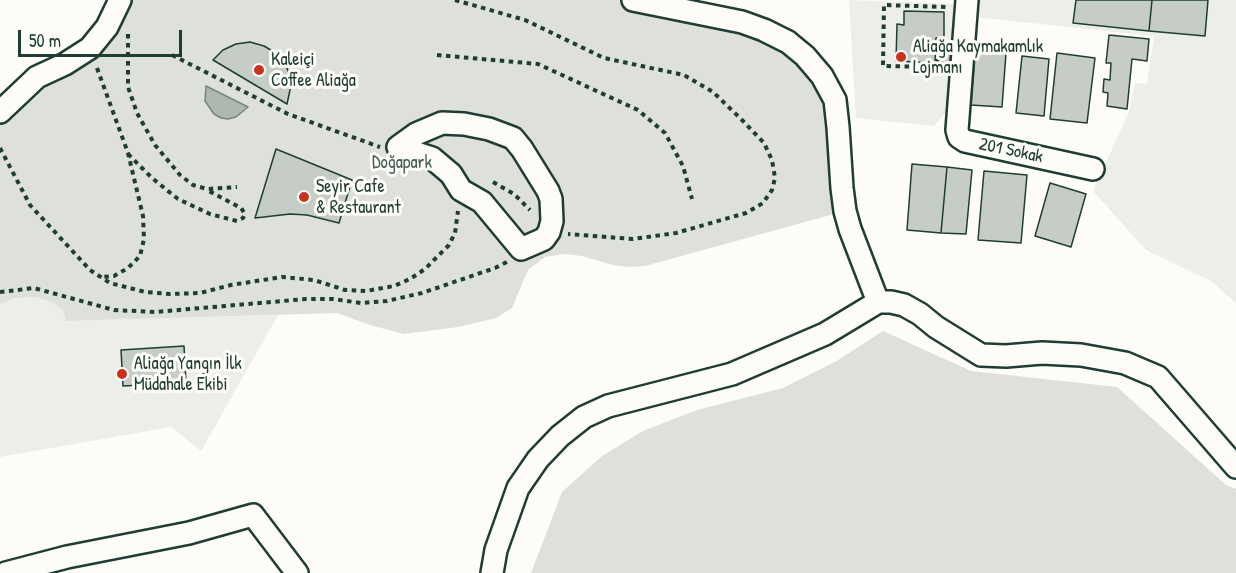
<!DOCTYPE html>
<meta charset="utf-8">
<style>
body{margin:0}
#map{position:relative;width:1236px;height:573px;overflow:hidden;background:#fdfcf7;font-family:"Patrick Hand",sans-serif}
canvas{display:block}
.scale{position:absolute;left:18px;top:30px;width:164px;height:27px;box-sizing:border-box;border:3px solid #1f3d34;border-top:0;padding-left:8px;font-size:18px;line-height:21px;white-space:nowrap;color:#1f3d34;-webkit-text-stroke:4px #fdfcf7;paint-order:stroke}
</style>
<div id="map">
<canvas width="1236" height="573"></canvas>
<div class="scale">50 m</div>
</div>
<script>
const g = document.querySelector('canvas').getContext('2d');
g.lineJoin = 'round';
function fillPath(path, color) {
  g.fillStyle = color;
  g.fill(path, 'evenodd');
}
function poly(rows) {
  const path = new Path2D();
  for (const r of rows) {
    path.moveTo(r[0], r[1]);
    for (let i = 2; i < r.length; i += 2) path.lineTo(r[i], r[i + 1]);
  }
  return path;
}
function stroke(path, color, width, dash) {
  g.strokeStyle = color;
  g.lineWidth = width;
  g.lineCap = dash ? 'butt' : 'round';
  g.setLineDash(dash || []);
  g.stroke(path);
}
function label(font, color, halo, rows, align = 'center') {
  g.font = font + ' "Patrick Hand",sans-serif';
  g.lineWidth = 6;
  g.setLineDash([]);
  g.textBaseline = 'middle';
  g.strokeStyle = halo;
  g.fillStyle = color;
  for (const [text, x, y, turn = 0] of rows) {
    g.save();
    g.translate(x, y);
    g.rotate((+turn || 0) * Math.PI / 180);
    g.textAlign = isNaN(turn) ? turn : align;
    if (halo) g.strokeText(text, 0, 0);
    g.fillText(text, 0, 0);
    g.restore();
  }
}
const built = poly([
 [849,0,954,4,946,112,934,126,856,118],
 [976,0,1236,0,1236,303,1211,281,1146,250,1093,191,1129,112,1135,83,1147,84,1154,36,974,17],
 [36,297,52,302,63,310,66,321,278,315,201,451,171,427,0,457,0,304,16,298]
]);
const green = poly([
 [120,0,633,0,742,22,822,76,845,211,645,266,628,267,613,265,582,256,564,254,545,257,528,270,512,308,496,318,458,327,404,334,370,325,337,313,66,321,63,310,52,302,36,297,16,298,0,304,0,112,65,64],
 [883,331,971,371,1117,387,1226,485,1236,489,1236,573,531,573,562,492,602,456,643,431,697,410,783,388,835,362]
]);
const water = poly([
 [206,86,248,107,236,117,228,119,221,118,214,114,205,101,206,86]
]);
const building = poly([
 [1076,0,1152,0,1149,31,1073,23,1076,0],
 [1152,0,1208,0,1205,36,1149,31,1152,0],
 [904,11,944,12,944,38,936,38,935,63,896,61,897,24,904,25,904,11],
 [1109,35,1149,39,1147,61,1132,59,1127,109,1107,106,1108,93,1103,92,1104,79,1110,80,1111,63,1106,63,1109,35],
 [250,42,264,46,276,53,285,63,290,76,290,90,287,104,213,60,223,50,236,44,250,42],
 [940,50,951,50,950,63,939,63,940,50],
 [975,51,1006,53,1002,107,971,105,975,51],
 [1057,53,1095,58,1087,123,1050,119,1057,53],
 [1022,56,1049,59,1044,116,1016,113,1022,56],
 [276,149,352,180,339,223,307,215,290,214,255,218,276,149],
 [912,164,947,167,941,233,907,230,912,164],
 [947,167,972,170,966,234,941,233,947,167],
 [984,171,1027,175,1021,243,978,240,984,171],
 [1050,183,1086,194,1071,247,1035,236,1050,183],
 [184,346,186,382,163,384,163,388,143,389,143,385,123,386,121,350,184,346]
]);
const path = poly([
 [455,0,525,20,604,58,684,75,713,92,741,119,764,143,772,160,775,178,772,190,763,203,746,213,676,233,633,239,568,234],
 [128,34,128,87,137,113,155,145,180,175,193,185,207,189,237,187],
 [938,50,937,67,883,66,884,5,947,7],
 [172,55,288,114,380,147],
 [437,55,538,64,638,110,665,133,683,166,692,199],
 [97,68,128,153,143,216,144,239,140,256,128,268,114,276,101,277],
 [0,148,30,205,90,270,110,283,145,292,170,294,200,293,231,285,282,277,314,280,345,290,366,291,394,286,410,279,425,269,449,245,455,233,458,211],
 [128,154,152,178,178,199,210,214,237,221,243,218,245,214,241,208,207,190],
 [493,182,514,194,530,210],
 [0,292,34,288,114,310,155,312,306,299,333,299,361,303,387,301,422,293,495,268,507,262]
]);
const street = poly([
 [633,0,742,22,764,30,788,42,805,56,822,76,835,100,838,127,842,188,845,211,850,229,878,302],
 [967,0,957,130,959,137,965,141,1093,169],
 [0,112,37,77,65,64,90,48,107,27,120,0],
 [442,123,464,124,489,129,513,138,522,149,548,191,551,199,552,221,549,232,544,239,521,249,482,202,461,190,451,174,432,158,398,147,416,134,442,123],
 [6,573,67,557,189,533,253,515,297,573],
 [492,573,496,550,518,488,538,459,560,436,584,417,608,406,732,374,825,334,878,302,891,302,904,305,920,314,936,327,981,355,1006,356,1042,353,1081,355,1125,363,1158,377,1236,467]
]);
const markers = [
 [901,57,6,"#c8321e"],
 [259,70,6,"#c8321e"],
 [304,197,6,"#c8321e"],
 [122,374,6,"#c8321e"]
];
const poiNames = [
 ["Aliağa Kaymakamlık",913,47],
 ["Lojmanı",913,68],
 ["Kaleiçi",271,60],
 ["Coffee Aliağa",271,81],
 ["Seyir Cafe",316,187],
 ["& Restaurant",316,208],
 ["Aliağa Yangın İlk",134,364],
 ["Müdahale Ekibi",134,385]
];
const streetNames = [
 ["201 Sokak",1011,151,12]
];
const parkNames = [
 ["Doğapark",402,163]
];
fillPath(built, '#eceee9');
fillPath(green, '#dde0db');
fillPath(water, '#aeb8b1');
stroke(water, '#75877f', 1.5);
fillPath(building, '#c6cdc7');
stroke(building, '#1f3d34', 1.5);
stroke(street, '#1f3d34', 26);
stroke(path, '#1f3d34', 4, [4.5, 4.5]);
stroke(street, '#fdfcf7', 21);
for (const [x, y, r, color] of markers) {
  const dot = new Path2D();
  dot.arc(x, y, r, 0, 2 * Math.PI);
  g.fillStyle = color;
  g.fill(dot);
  stroke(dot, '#fdfcf7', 2);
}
label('18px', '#1f3d34', '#fdfcf7', poiNames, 'left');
label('18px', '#1f3d34', '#fdfcf7', streetNames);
label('18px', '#455e55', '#fdfcf7', parkNames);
</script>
